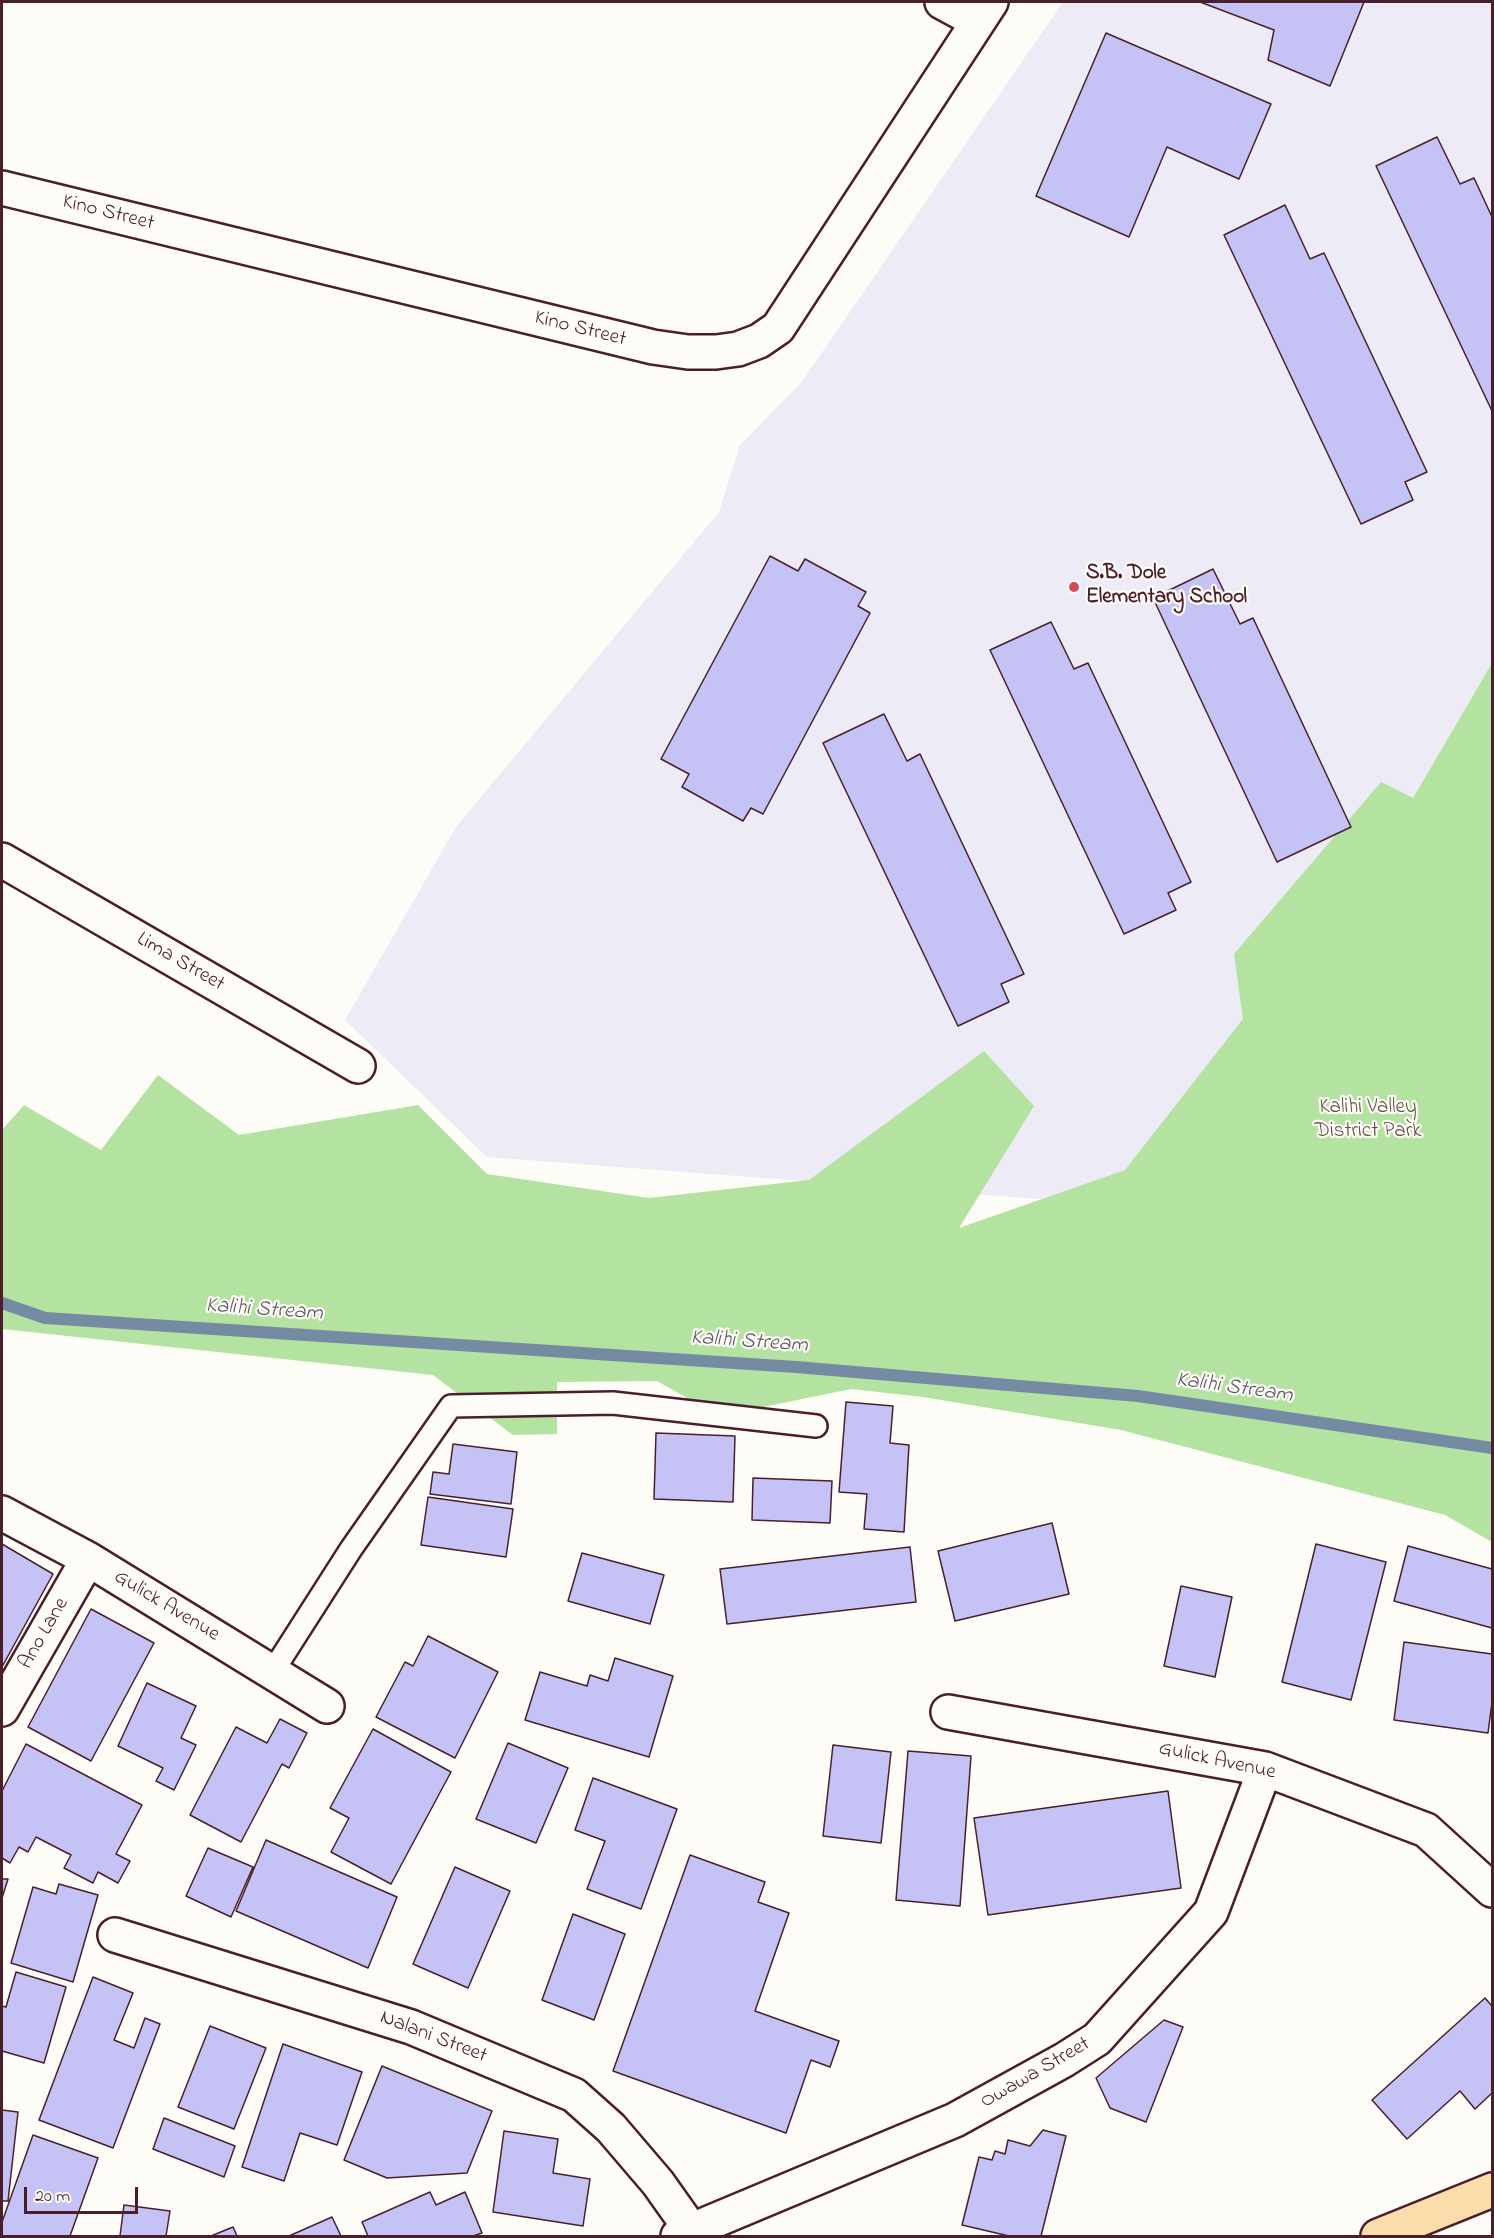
<!DOCTYPE html>
<style>
body{margin:0}
#map{position:relative;width:1494px;height:2238px;overflow:hidden;background:#fdfcf7;font-family:"Indie Flower",sans-serif}
canvas{display:block}
.frame{position:absolute;inset:0;border:3px solid #4a1f2b;pointer-events:none}
.scale{position:absolute;left:24px;top:2187px;width:114px;height:27px;box-sizing:border-box;border:3px solid #4a1f2b;border-top:0;padding-left:8px;font-size:18px;line-height:21px;white-space:nowrap;color:#4a1f2b;-webkit-text-stroke:4px #fdfcf7;paint-order:stroke}
</style>
<div id="map">
<canvas width="1494" height="2238"></canvas>
<div class="frame"></div>
<div class="scale">20 m</div>
</div>
<script>
const g = document.querySelector('canvas').getContext('2d');
g.lineJoin = 'round';
function fillPath(path, color) {
  g.fillStyle = color;
  g.fill(path, 'evenodd');
}
function poly(rows) {
  const path = new Path2D();
  for (const r of rows) {
    path.moveTo(r[0], r[1]);
    for (let i = 2; i < r.length; i += 2) path.lineTo(r[i], r[i + 1]);
  }
  return path;
}
function stroke(path, color, width, dash) {
  g.strokeStyle = color;
  g.lineWidth = width;
  g.lineCap = dash ? 'butt' : 'round';
  g.setLineDash(dash || []);
  g.stroke(path);
}
function label(font, color, halo, rows, align = 'center') {
  g.font = font + ' "Indie Flower",sans-serif';
  g.lineWidth = 4.5;
  g.setLineDash([]);
  g.textBaseline = 'middle';
  g.strokeStyle = halo;
  g.fillStyle = color;
  for (const [text, x, y, turn = 0] of rows) {
    g.save();
    g.translate(x, y);
    g.rotate((+turn || 0) * Math.PI / 180);
    g.textAlign = isNaN(turn) ? turn : align;
    if (halo) g.strokeText(text, 0, 0);
    g.fillText(text, 0, 0);
    g.restore();
  }
}
const built = poly([
 [1063,2,1492,2,1492,663,1171,1209,487,1157,345,1020,456,827,719,512,740,445,801,383]
]);
const green = poly([
 [1492,663,1492,1542,1445,1515,1121,1430,923,1397,851,1389,719,1416,657,1381,557,1382,557,1434,513,1435,433,1375,2,1329,2,1130,24,1105,101,1150,158,1075,239,1135,418,1105,487,1174,649,1198,809,1180,984,1051,1034,1106,959,1228,1125,1170,1243,1019,1234,954,1381,782,1413,798]
]);
const stream = poly([
 [2,1303,45,1318,796,1367,1138,1396,1492,1448]
]);
const building = poly([
 [1200,2,1364,2,1330,86,1268,60,1274,30,1200,2],
 [1106,33,1271,104,1239,179,1167,147,1129,237,1036,196,1106,33],
 [1437,137,1460,184,1474,178,1492,217,1492,411,1376,166,1437,137],
 [1285,205,1310,259,1324,253,1427,472,1405,482,1413,500,1361,524,1224,235,1285,205],
 [770,556,798,571,805,559,866,592,858,606,870,613,763,814,751,808,743,821,682,787,689,774,661,759,770,556],
 [1213,569,1240,624,1253,618,1351,827,1277,862,1153,598,1213,569],
 [1051,622,1074,669,1088,663,1191,882,1168,893,1176,910,1124,934,990,650,1051,622],
 [884,714,907,761,920,754,1024,974,1001,984,1009,1002,958,1026,823,743,884,714],
 [846,1402,893,1406,890,1443,909,1445,904,1532,864,1529,867,1494,839,1492,846,1402],
 [656,1433,735,1436,733,1502,654,1499,656,1433],
 [453,1444,517,1452,511,1504,430,1494,433,1472,449,1474,453,1444],
 [753,1478,832,1481,830,1523,752,1520,753,1478],
 [428,1497,513,1509,506,1557,421,1545,428,1497],
 [1052,1523,1069,1594,955,1621,938,1551,1052,1523],
 [2,1544,53,1574,2,1667,2,1544],
 [1316,1544,1386,1562,1351,1700,1282,1682,1316,1544],
 [1408,1546,1492,1569,1492,1628,1394,1601,1408,1546],
 [910,1547,916,1602,727,1624,720,1569,910,1547],
 [582,1553,664,1575,650,1624,568,1601,582,1553],
 [1181,1586,1232,1597,1215,1677,1164,1666,1181,1586],
 [91,1609,154,1643,91,1761,28,1727,91,1609],
 [428,1636,498,1672,455,1758,376,1717,405,1662,413,1666,428,1636],
 [1404,1642,1492,1654,1492,1702,1488,1733,1394,1720,1404,1642],
 [615,1658,673,1676,649,1757,525,1720,540,1672,587,1686,590,1675,608,1681,615,1658],
 [147,1683,196,1706,181,1738,196,1745,174,1790,156,1781,163,1768,118,1746,147,1683],
 [280,1719,307,1733,289,1768,282,1764,241,1842,190,1815,236,1727,267,1743,280,1719],
 [373,1729,451,1772,391,1884,331,1852,349,1818,330,1808,373,1729],
 [508,1743,568,1768,536,1843,476,1819,508,1743],
 [26,1744,142,1805,116,1854,130,1861,118,1883,98,1872,93,1883,64,1868,71,1855,36,1837,28,1852,19,1847,10,1863,2,1858,2,1791,26,1744],
 [833,1745,891,1752,881,1843,823,1836,833,1745],
 [908,1751,971,1756,960,1906,896,1900,908,1751],
 [593,1778,677,1809,641,1909,587,1889,605,1841,575,1830,593,1778],
 [1168,1791,1181,1888,988,1915,974,1818,1168,1791],
 [266,1840,397,1897,368,1968,236,1911,266,1840],
 [208,1848,253,1867,231,1917,186,1896,208,1848],
 [690,1855,765,1882,758,1902,789,1913,755,2011,839,2041,830,2067,811,2060,786,2133,613,2071,690,1855],
 [455,1867,510,1891,468,1988,413,1964,455,1867],
 [2,1879,8,1879,2,1898,2,1879],
 [59,1884,98,1895,73,1982,11,1963,33,1887,56,1894,59,1884],
 [573,1914,625,1934,594,2020,542,2000,573,1914],
 [16,1972,66,1987,44,2063,2,2051,2,2006,6,2007,16,1972],
 [93,1977,133,1993,114,2040,134,2048,145,2018,160,2024,113,2148,39,2120,93,1977],
 [1485,1998,1492,2006,1492,2093,1475,2109,1460,2091,1407,2139,1372,2100,1485,1998],
 [1164,2020,1183,2027,1146,2122,1110,2108,1096,2078,1164,2020],
 [210,2026,266,2048,234,2129,178,2107,210,2026],
 [283,2044,362,2072,337,2145,300,2133,284,2181,242,2167,283,2044],
 [382,2066,492,2111,467,2173,387,2178,344,2160,382,2066],
 [2,2110,18,2112,8,2201,2,2201,2,2110],
 [164,2118,235,2146,224,2177,153,2149,164,2118],
 [1043,2130,1066,2136,1041,2236,1009,2236,962,2225,979,2157,992,2160,995,2151,1005,2154,1008,2140,1030,2146,1043,2130],
 [504,2131,558,2139,553,2173,590,2179,583,2226,493,2212,504,2131],
 [33,2135,98,2158,70,2236,2,2236,2,2222,33,2135],
 [430,2192,436,2205,465,2192,482,2233,473,2236,368,2236,362,2222,430,2192],
 [124,2205,170,2211,166,2236,120,2236,124,2205],
 [332,2217,341,2236,289,2236,332,2217],
 [233,2227,237,2236,211,2236,233,2227]
]);
const lane = poly([
 [273,1671,351,1549,451,1406,613,1403,816,1426]
]);
const street = poly([
 [942,2,977,21],
 [2,188,653,347,688,352,716,352,738,349,759,341,778,328,991,2],
 [2,860,358,1066],
 [2,1513,88,1559,327,1706],
 [2,1709,88,1559],
 [948,1712,1265,1769,1426,1830,1492,1890],
 [115,1935,411,2027,574,2095,611,2128,658,2183,692,2231],
 [678,2236,955,2120,1064,2060,1097,2039,1211,1912,1265,1769]
]);
const highway = poly([
 [1378,2236,1492,2190]
]);
const markers = [
 [1074,587,6,"#d1495b"]
];
const streetNames = [
 ["Kino Street",108,214,14],
 ["Kino Street",580,330,14],
 ["Lima Street",180,963,30],
 ["Gulick Avenue",166,1607,31],
 ["Ano Lane",45,1634,-60],
 ["Gulick Avenue",1217,1762,12],
 ["Nalani Street",433,2038,21],
 ["Owawa Street",1036,2074,-30]
];
const poiNames = [
 ["S.B. Dole",1086,575],
 ["Elementary School",1086,599]
];
const parkNames = [
 ["Kalihi Valley",1368,1109],
 ["District Park",1368,1133]
];
const waterNames = [
 ["Kalihi Stream",264,1311,4],
 ["Kalihi Stream",749,1343,4],
 ["Kalihi Stream",1234,1389,8]
];
fillPath(built, '#ecebf6');
fillPath(green, '#b4e2a0');
stroke(stream, '#758aa3', 12);
fillPath(building, '#c5c3f5');
stroke(building, '#4a1f2b', 1.5);
stroke(lane, '#4a1f2b', 26);
stroke(street, '#4a1f2b', 38);
stroke(highway, '#4a1f2b', 38);
stroke(lane, '#fdfcf7', 21);
stroke(street, '#fdfcf7', 33);
stroke(highway, '#faddab', 33);
for (const [x, y, r, color] of markers) {
  const dot = new Path2D();
  dot.arc(x, y, r, 0, 2 * Math.PI);
  g.fillStyle = color;
  g.fill(dot);
  stroke(dot, '#fdfcf7', 2);
}
label('21px', '#4a1f2b', '#fdfcf7', streetNames);
label('bold 21px', '#4a1f2b', '#fdfcf7', poiNames, 'left');
label('21px', '#645048', '#fdfcf7', parkNames);
label('italic 22px', '#605567', '#fdfcf7', waterNames);
</script>
